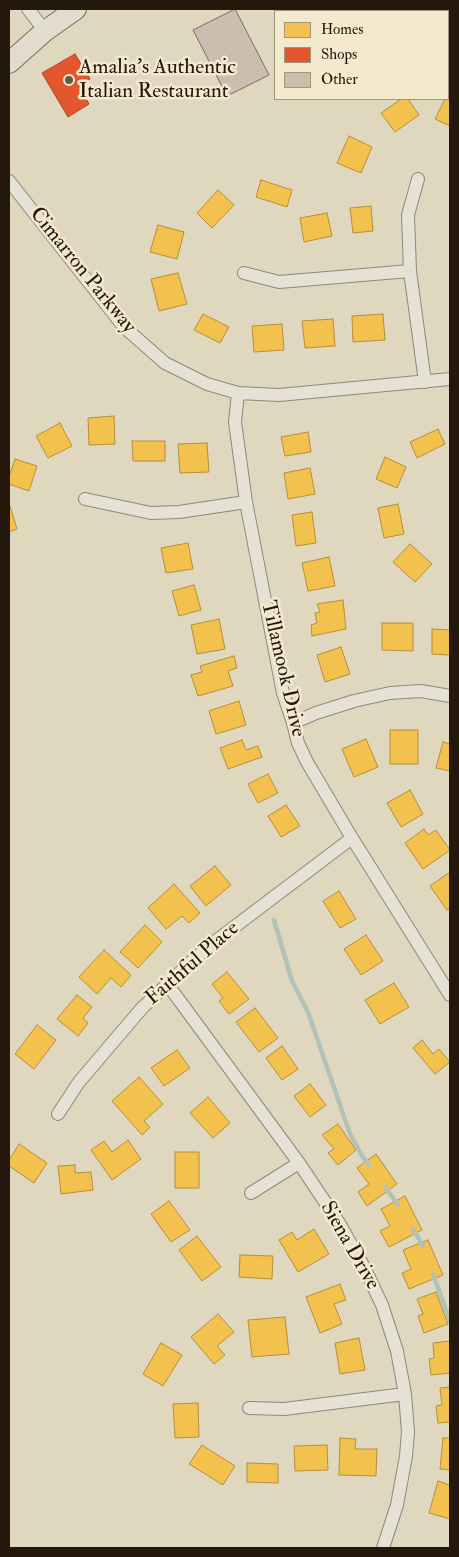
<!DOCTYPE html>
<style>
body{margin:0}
#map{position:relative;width:459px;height:1557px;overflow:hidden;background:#e0d7bf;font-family:"IM FELL Double Pica",serif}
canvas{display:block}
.frame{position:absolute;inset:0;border:10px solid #24180d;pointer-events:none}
.legend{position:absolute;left:274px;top:10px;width:175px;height:90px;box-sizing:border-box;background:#f3e9cd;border:1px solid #a09580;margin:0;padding:6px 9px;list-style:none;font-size:15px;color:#24180d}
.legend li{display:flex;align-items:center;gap:10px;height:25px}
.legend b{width:25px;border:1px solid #a09580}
</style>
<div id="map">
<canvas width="459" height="1557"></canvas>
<div class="frame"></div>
<ul class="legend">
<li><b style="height:14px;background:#f2c14e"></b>Homes</li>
<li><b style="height:14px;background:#e4572e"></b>Shops</li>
<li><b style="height:14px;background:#cdbdae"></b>Other</li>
</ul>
</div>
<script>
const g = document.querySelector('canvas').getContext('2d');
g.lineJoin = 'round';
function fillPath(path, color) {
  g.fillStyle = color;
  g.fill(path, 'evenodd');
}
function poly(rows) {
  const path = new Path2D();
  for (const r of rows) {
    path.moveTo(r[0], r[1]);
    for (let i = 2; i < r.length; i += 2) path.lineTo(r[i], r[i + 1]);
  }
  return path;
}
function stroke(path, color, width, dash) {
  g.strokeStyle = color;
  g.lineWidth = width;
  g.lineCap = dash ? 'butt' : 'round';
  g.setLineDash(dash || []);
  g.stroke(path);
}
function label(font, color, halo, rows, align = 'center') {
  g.font = font + ' "IM FELL Double Pica",serif';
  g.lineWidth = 5;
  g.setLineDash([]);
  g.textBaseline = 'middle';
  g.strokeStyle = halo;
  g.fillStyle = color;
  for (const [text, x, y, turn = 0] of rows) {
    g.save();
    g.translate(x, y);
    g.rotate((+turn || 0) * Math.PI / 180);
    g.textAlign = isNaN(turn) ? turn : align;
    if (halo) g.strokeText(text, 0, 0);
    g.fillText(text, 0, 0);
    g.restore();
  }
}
const homes = poly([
 [401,99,408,99,419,115,395,132,381,113,401,99],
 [445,99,450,100,450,126,435,119,445,99],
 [349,136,372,147,361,173,337,163,349,136],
 [261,180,292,190,287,207,256,197,261,180],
 [218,190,234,205,212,228,197,213,218,190],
 [371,206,373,231,353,233,350,208,371,206],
 [327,213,332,236,304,242,300,218,327,213],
 [158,225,184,232,177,259,150,252,158,225],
 [178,273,187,304,159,311,151,279,178,273],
 [203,314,229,327,220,343,194,330,203,314],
 [383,314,385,340,353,342,352,316,383,314],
 [333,319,335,346,305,348,302,321,333,319],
 [282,324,284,350,254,352,252,326,282,324],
 [114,416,115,444,89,445,88,418,114,416],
 [60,423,72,446,48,458,36,436,60,423],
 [438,429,445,444,417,458,410,442,438,429],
 [308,432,311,452,285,456,281,437,308,432],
 [132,441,165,441,165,461,133,461,132,441],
 [207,443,209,472,180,473,178,444,207,443],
 [385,457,406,467,397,488,376,479,385,457],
 [15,459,37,466,29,491,9,484,9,477,15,459],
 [310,468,315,494,288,499,284,473,310,468],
 [9,503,17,529,9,532,9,503],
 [398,504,404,534,384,538,378,508,398,504],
 [312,512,316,543,296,546,292,515,312,512],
 [188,543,193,569,166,573,161,548,188,543],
 [410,544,432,564,415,582,393,562,410,544],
 [329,557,335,586,308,591,302,563,329,557],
 [194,585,201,610,179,616,172,591,194,585],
 [343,600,346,629,312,636,311,625,317,623,315,613,320,612,317,604,343,600],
 [219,619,225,649,197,654,191,625,219,619],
 [382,623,413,623,413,651,382,650,382,623],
 [432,629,450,630,450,655,432,654,432,629],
 [341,647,350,674,325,682,317,655,341,647],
 [234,656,237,668,228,671,233,686,198,696,191,675,202,672,200,666,234,656],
 [239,701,246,725,216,734,209,711,239,701],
 [390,730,418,730,418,764,390,764,390,730],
 [366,739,378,767,354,777,342,749,366,739],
 [242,740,246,750,258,746,262,757,228,769,220,748,242,740],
 [443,742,450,744,450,771,436,768,443,742],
 [268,774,278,793,258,803,248,784,268,774],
 [410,790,423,814,401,827,387,803,410,790],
 [286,805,300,826,281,837,268,816,286,805],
 [424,829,428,835,436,830,450,850,423,869,405,843,424,829],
 [215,866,231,885,206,906,190,886,215,866],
 [450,872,450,908,447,910,430,886,450,872],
 [174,884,200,913,189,923,182,916,166,929,148,908,174,884],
 [339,891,356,919,340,928,323,901,339,891],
 [145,925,162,942,138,968,120,952,145,925],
 [366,935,383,961,361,975,344,949,366,935],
 [104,950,131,975,121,987,111,978,97,994,79,977,104,950],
 [227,972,249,999,229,1014,219,1001,223,998,212,984,227,972],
 [394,983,409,1007,380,1024,365,1000,394,983],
 [77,995,92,1007,83,1018,88,1023,78,1036,57,1019,77,995],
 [255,1008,278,1038,259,1052,236,1022,255,1008],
 [37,1025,56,1040,34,1069,15,1054,37,1025],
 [422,1040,433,1054,439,1049,450,1062,435,1074,413,1048,422,1040],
 [282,1046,298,1069,282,1080,266,1058,282,1046],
 [177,1050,190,1068,164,1086,151,1068,177,1050],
 [139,1077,163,1104,144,1121,150,1127,142,1135,112,1101,139,1077],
 [310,1084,326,1105,310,1117,294,1096,310,1084],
 [208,1097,230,1123,213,1138,190,1113,208,1097],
 [338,1124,356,1150,338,1165,328,1153,334,1149,322,1135,338,1124],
 [128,1140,141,1159,112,1180,91,1150,104,1141,112,1152,128,1140],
 [19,1144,47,1163,34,1183,9,1166,9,1160,19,1144],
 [175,1152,199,1152,199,1188,175,1188,175,1152],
 [376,1154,397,1184,367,1206,358,1192,369,1184,357,1168,376,1154],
 [75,1165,75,1173,91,1172,93,1190,61,1194,58,1166,75,1165],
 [405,1196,422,1230,389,1247,380,1231,390,1226,381,1209,405,1196],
 [169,1201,190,1230,171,1242,151,1214,169,1201],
 [314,1229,329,1254,298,1272,279,1240,292,1232,297,1240,314,1229],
 [197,1236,221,1267,202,1281,179,1250,197,1236],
 [428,1240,443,1275,409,1289,402,1273,411,1269,403,1250,428,1240],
 [240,1255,273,1256,272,1279,239,1277,240,1255],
 [340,1284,346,1300,334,1304,342,1324,320,1333,306,1297,340,1284],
 [436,1292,448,1324,424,1333,418,1316,423,1314,417,1299,436,1292],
 [218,1314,234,1332,217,1346,225,1355,214,1364,191,1337,218,1314],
 [285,1317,289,1354,252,1357,248,1320,285,1317],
 [359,1338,365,1370,340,1374,335,1343,359,1338],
 [450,1341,450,1373,431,1375,429,1359,434,1358,433,1343,450,1341],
 [161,1343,182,1355,163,1386,143,1374,161,1343],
 [450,1387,450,1422,438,1423,436,1406,442,1405,440,1388,450,1387],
 [198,1403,199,1437,175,1438,173,1404,198,1403],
 [340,1438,356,1439,355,1449,377,1449,376,1476,339,1475,340,1438],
 [443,1438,450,1438,450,1470,440,1469,443,1438],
 [202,1445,235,1466,223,1485,189,1464,202,1445],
 [327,1445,328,1470,295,1471,294,1446,327,1445],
 [247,1463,278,1464,278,1483,247,1482,247,1463],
 [438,1481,450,1485,450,1519,429,1513,438,1481]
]);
const shops = poly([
 [348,9,450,9,450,18,448,18,448,11,349,11,348,9],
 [75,54,90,79,79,86,89,104,68,117,42,73,75,54]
]);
const stream = poly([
 [274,920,292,981,308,1012,350,1134,362,1156,369,1165],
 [385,1187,398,1205],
 [413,1229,423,1246],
 [433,1274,450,1321]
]);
const building = poly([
 [235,9,269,75,227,96,193,30,235,9]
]);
const street = poly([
 [28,9,45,31],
 [418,179,408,215,410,271,425,382],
 [9,181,124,327,165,363,207,384,238,393,279,395,450,379],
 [244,273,279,282,410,271],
 [238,393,235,422,246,502,283,693,293,723,298,743,307,762,352,838,450,995],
 [85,499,151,513,179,512,246,502],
 [293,723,316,713,354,701,390,693,421,691,450,696],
 [168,985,299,1163,339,1223,364,1267,382,1305,397,1351,405,1394,408,1432,406,1456,397,1505,383,1548],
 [58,1114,79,1082,142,1008,191,962,217,940,352,838],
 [251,1193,299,1163],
 [249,1408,284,1409,405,1394]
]);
const primary = poly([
 [9,63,45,31,76,9]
]);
const markers = [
 [69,80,5,"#665b4b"]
];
const poiNames = [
 ["Amalia's Authentic",79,68],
 ["Italian Restaurant",79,92]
];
const streetNames = [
 ["Cimarron Parkway",82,271,51],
 ["Tillamook Drive",282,669,77],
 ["Faithful Place",193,964,-41],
 ["Siena Drive",349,1246,60]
];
fillPath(homes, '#f2c14e');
stroke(homes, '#b48e3a', 1);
fillPath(shops, '#e4572e');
stroke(shops, '#aa4424', 1);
stroke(stream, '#b1c2b9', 4.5);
fillPath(building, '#cdbdae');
stroke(building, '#756e61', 1);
stroke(street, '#8f8879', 14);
stroke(primary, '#756e61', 22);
stroke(street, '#e6e1d5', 12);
stroke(primary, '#e2dcce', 20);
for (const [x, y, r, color] of markers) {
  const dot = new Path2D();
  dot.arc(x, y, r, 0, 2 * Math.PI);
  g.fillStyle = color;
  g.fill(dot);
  stroke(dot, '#f3e9cd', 2);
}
label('21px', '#24180d', '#f3e9cd', poiNames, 'left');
label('21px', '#24180d', '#f3e9cd', streetNames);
</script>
